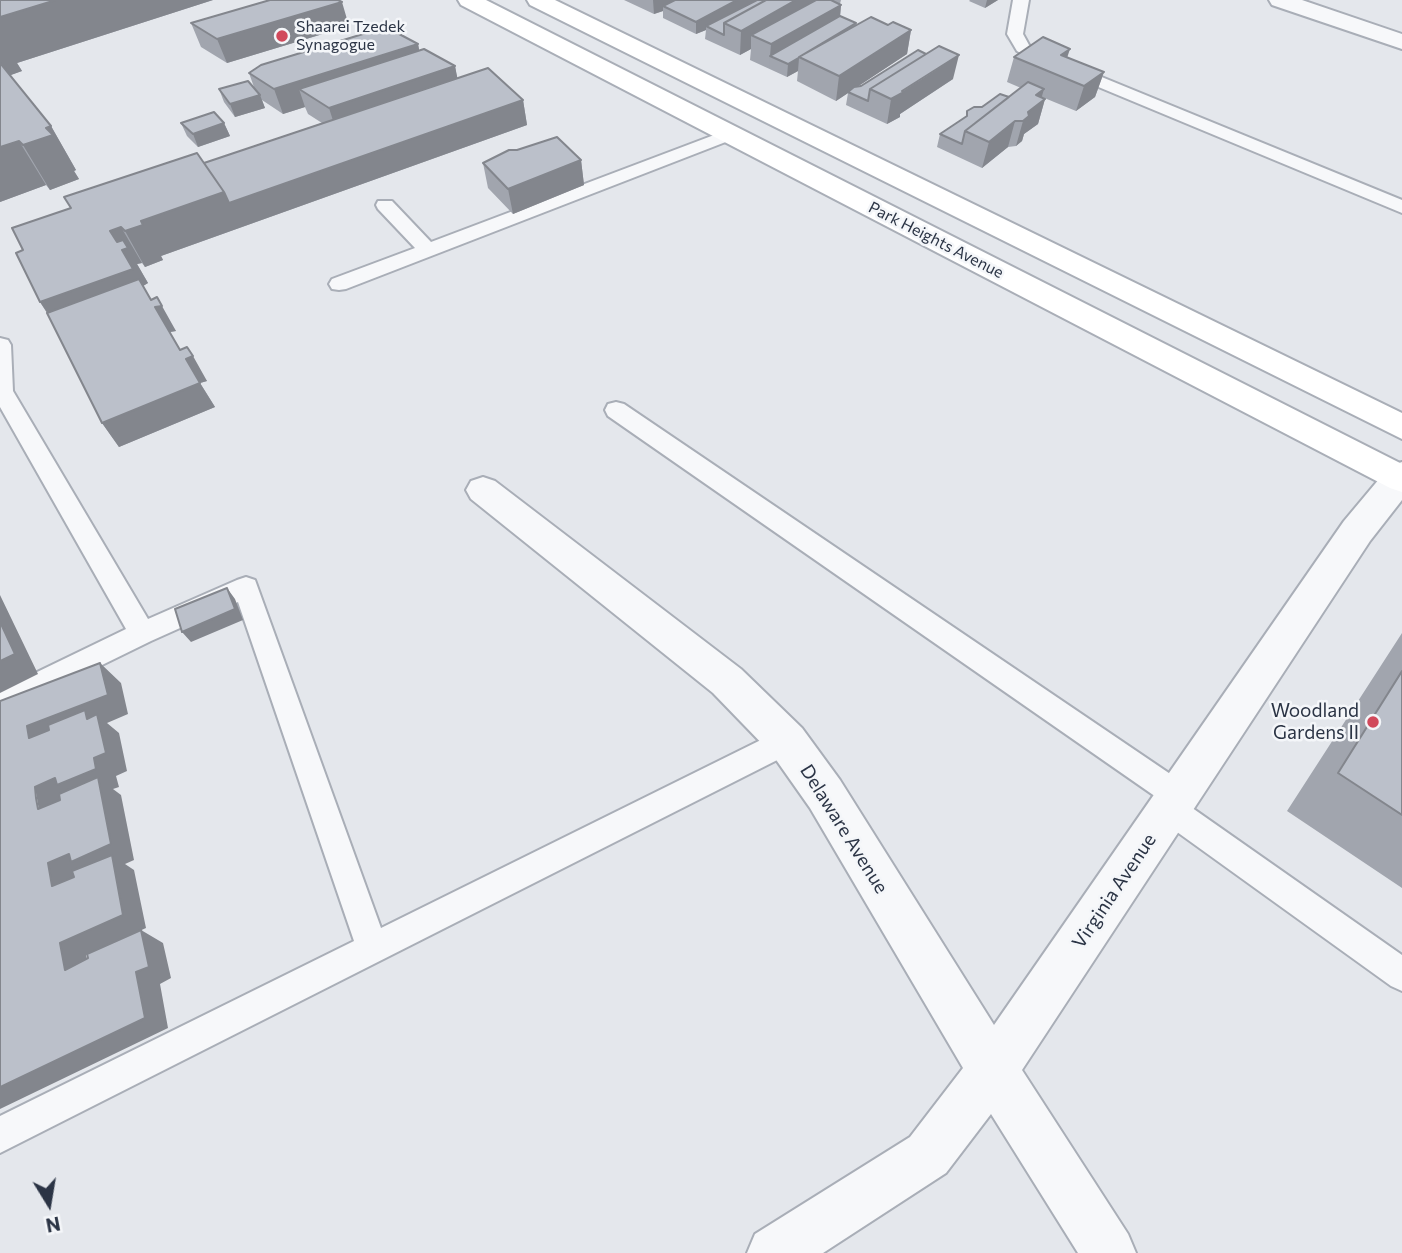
<!DOCTYPE html>
<style>
body{margin:0}
#map{position:relative;width:1402px;height:1253px;overflow:hidden;background:#e4e7ec;font-family:Commissioner,sans-serif}
canvas{display:block}
.north{position:absolute;left:14px;top:1169px;width:70px;height:70px;-webkit-text-stroke:5px #f4f6f9;paint-order:stroke;rotate:169deg;font-size:19px;font-weight:700;line-height:28px;text-align:center;color:#2b3445}
.north::after{content:'';display:block;margin:auto;width:24px;height:32px;background:#2b3445;clip-path:polygon(50% 0,100% 100%,50% 72%,0 100%)}
</style>
<div id="map">
<canvas width="1402" height="1253"></canvas>
<div class="north">N</div>
</div>
<script>
const g = document.querySelector('canvas').getContext('2d');
g.lineJoin = 'round';
function poly(rows) {
  const path = new Path2D();
  for (const r of rows) {
    path.moveTo(r[0], r[1]);
    for (let i = 2; i < r.length; i += 2) path.lineTo(r[i], r[i + 1]);
  }
  return path;
}
function stroke(path, color, width, dash) {
  g.strokeStyle = color;
  g.lineWidth = width;
  g.lineCap = dash ? 'butt' : 'round';
  g.setLineDash(dash || []);
  g.stroke(path);
}
function fillPath(path, color) {
  g.fillStyle = color;
  g.fill(path, 'evenodd');
}
function label(font, color, halo, rows, align = 'center') {
  g.font = font + ' Commissioner,sans-serif';
  g.lineWidth = 5;
  g.setLineDash([]);
  g.textBaseline = 'middle';
  g.strokeStyle = halo;
  g.fillStyle = color;
  for (const [text, x, y, turn = 0] of rows) {
    g.save();
    g.translate(x, y);
    g.rotate((+turn || 0) * Math.PI / 180);
    g.textAlign = isNaN(turn) ? turn : align;
    if (halo) g.strokeText(text, 0, 0);
    g.fillText(text, 0, 0);
    g.restore();
  }
}
const lane = poly([
 [1013,0,1029,0,1023,34,1029,45,1043,53,1402,200,1402,213,1031,59,1017,51,1007,34,1013,0],
 [730,129,736,130,739,134,736,138,346,289,339,290,332,289,329,284,332,279,415,248,378,209,376,205,378,201,392,201,431,242,730,129],
 [0,338,8,340,11,345,13,391,148,619,237,580,246,577,255,580,381,928,777,732,787,728,797,732,801,741,797,750,0,1153,0,1116,354,941,238,602,151,641,0,715,0,690,126,629,0,407,0,338],
 [616,402,624,404,1188,786,1193,796,1188,805,1402,955,1402,991,1391,986,1159,819,1154,809,1159,799,608,416,605,410,608,404,616,402]
]);
const street = poly([
 [1269,0,1302,0,1402,34,1402,49,1272,5,1269,0],
 [1402,462,1402,500,1370,541,1022,1070,1128,1234,1136,1253,1078,1253,991,1114,946,1173,823,1253,747,1253,755,1234,910,1137,963,1068,810,808,772,754,713,693,471,499,466,490,471,481,483,477,495,481,741,669,802,728,840,780,994,1025,1344,521,1390,466,1402,462]
]);
const secondary = poly([
 [458,0,486,0,1402,464,1402,492,1390,488,461,5,458,0],
 [527,0,555,0,1402,413,1402,439,530,5,527,0]
]);
const wall = poly([
 [0,0,213,0,17,63,22,71,10,75,51,126,76,170,74,171,79,179,50,190,46,185,0,202],
 [624,0,841,0,840,4,841,5,840,16,856,23,856,26,888,25,911,30,907,54,858,86,953,79,900,114,900,117,887,124,846,105,848,93,836,101,797,81,798,71,787,77,750,60,751,49,740,55,705,39,706,30,696,34,663,18,663,11,654,14],
 [970,0,998,0,985,8,969,1],
 [191,23,349,26,227,63,201,47],
 [418,44,419,50,455,66,457,78,523,100,527,125,161,256,163,260,145,267,142,263,137,264,148,283,143,286,151,300,176,331,170,332,180,350,207,381,200,383,215,407,119,447,102,423,47,313,40,302,23,250,204,163,322,123,308,114,305,107,283,114,262,100,265,108,235,117,224,102,219,89,255,90,249,73],
 [1014,57,1067,57,1104,72,1095,97,1076,111,1042,97,1041,98,1045,99,1038,124,1024,134,1022,141,1016,146,1008,147,982,168,937,147,940,134,966,117,967,111,1009,97,1021,88,1007,82],
 [181,123,224,123,230,136,198,147,187,136],
 [581,160,584,185,513,214,488,188,483,163],
 [1402,633,1402,888,1287,811]
]);
const shadedWall = poly([
 [56,0,213,0,17,63,22,71,3,78,0,74,0,17],
 [653,0,684,0,663,6,663,11,654,14],
 [737,0,760,0,706,26,706,30,696,34,696,22],
 [796,0,821,0,751,35,751,49,740,55,741,31],
 [987,0,998,0,985,8],
 [342,2,349,26,227,63,217,39],
 [841,5,839,29,770,56,769,69,771,44],
 [911,30,907,54,836,101,839,76],
 [418,44,423,69,299,89,305,107,283,114,274,89],
 [1070,49,1062,73,1061,55],
 [959,55,953,79,900,114,900,117,887,124,891,99],
 [799,58,798,71,787,77,788,64],
 [455,66,460,91,337,133,329,108],
 [1104,72,1095,97,1076,111,1084,86],
 [1044,89,1040,103,1045,99,1038,124,1024,134,1022,141,1016,146,1023,121,1036,95],
 [260,95,265,108,235,117,230,104],
 [523,100,527,125,161,256,163,260,145,267,125,231,141,221,224,192],
 [1015,121,1008,147,982,168,989,142],
 [224,123,230,136,198,147,193,134],
 [51,126,76,170,74,171,79,179,50,190,23,145,46,128],
 [19,141,46,185,0,202,0,147],
 [581,160,584,185,513,214,508,189],
 [121,227,142,263,137,264,148,283,143,286,64,338,40,302,110,231],
 [162,306,176,331,170,332,155,307],
 [193,356,207,381,200,383,215,407,119,447,102,423,186,359],
 [227,588,235,599,243,620,191,642,182,632],
 [0,595,38,674,0,693],
 [100,663,121,683,128,714,107,723,119,733,127,771,116,776,119,787,113,789,121,795,134,860,125,864,134,870,146,928,86,955,91,981,65,970,60,943,52,886,35,787,94,758,29,738,27,726],
 [141,930,163,943,171,978,160,984,168,1028,0,1109,0,1087,136,972]
]);
const building = poly([
 [0,0,56,0,0,17,0,0],
 [270,0,338,0,342,2,217,39,191,23,270,0],
 [675,0,737,0,696,22,663,6,675,0],
 [757,0,766,0,724,23,724,35,706,26,757,0],
 [766,0,796,0,741,31,724,23,766,0],
 [816,0,831,0,841,5,771,44,751,35,816,0],
 [840,16,856,23,799,57,800,57,788,64,770,56,840,16],
 [871,17,888,25,893,22,911,30,839,76,799,57,871,17],
 [386,27,418,44,274,89,249,73,261,65,386,27],
 [1043,37,1070,49,1061,55,1104,72,1084,86,1014,57,1043,37],
 [939,46,959,55,902,91,904,92,891,99,870,89,939,46],
 [424,49,455,66,329,108,299,89,424,49],
 [918,50,926,54,870,89,868,101,848,92,854,87,861,86,918,50],
 [0,63,51,126,46,128,53,135,23,145,19,141,0,147,0,63],
 [488,68,523,100,229,203,224,192,204,163,488,68],
 [248,81,260,95,230,104,219,89,248,81],
 [1028,82,1044,89,1036,95,1045,99,1028,112,1029,116,1023,121,1015,121,989,142,965,131,1028,82],
 [1000,94,1009,97,965,131,962,144,940,134,967,116,967,111,974,107,982,107,1000,94],
 [214,112,224,123,193,134,181,123,214,112],
 [557,137,581,160,508,189,483,163,509,150,517,150,557,137],
 [197,153,224,192,141,221,143,225,125,231,121,227,110,231,117,242,123,240,128,248,122,250,133,269,40,302,16,253,23,250,12,228,71,208,64,197,197,153],
 [139,279,151,300,157,297,162,306,155,307,180,350,187,347,193,356,186,359,200,383,102,423,47,313,139,279],
 [227,588,235,609,182,632,175,609,227,588],
 [0,622,15,654,0,661,0,622],
 [100,663,108,695,27,726,29,738,49,730,48,725,85,710,87,719,97,714,106,753,94,758,96,769,57,785,55,778,35,787,36,798,38,809,60,800,59,794,98,777,111,844,71,862,69,854,48,863,52,886,74,877,72,871,112,855,123,915,60,943,65,970,88,958,87,954,141,930,149,967,136,972,145,1018,0,1087,0,701,100,663],
 [1402,671,1402,815,1338,773,1402,671]
]);
const markers = [
 [282,36,7,"#d1495b"],
 [1373,722,7,"#d1495b"]
];
const farPoinames = [
 ["Shaarei Tzedek",296,27],
 ["Synagogue",296,45]
];
const farStreetnames = [
 ["Park Heights Avenue",936,240,27]
];
const poiNames = [
 ["Woodland",1359,711],
 ["Gardens II",1359,733]
];
const streetNames = [
 ["Delaware Avenue",844,829,58],
 ["Virginia Avenue",1114,891,-56]
];
stroke(lane, '#a9aeb7', 4);
stroke(street, '#a9aeb7', 4);
stroke(secondary, '#a9aeb7', 4);
fillPath(lane, '#f7f8fa');
fillPath(street, '#f7f8fa');
fillPath(secondary, '#fff');
fillPath(wall, '#a1a5ae');
fillPath(shadedWall, '#83868d');
fillPath(building, '#bbc0ca');
stroke(building, '#83868d', 2);
for (const [x, y, r, color] of markers) {
  const dot = new Path2D();
  dot.arc(x, y, r, 0, 2 * Math.PI);
  g.fillStyle = color;
  g.fill(dot);
  stroke(dot, '#f4f6f9', 2.5);
}
label('16px', '#2b3445', '#f4f6f9', farPoinames, 'left');
label('16px', '#2b3445', '#f4f6f9', farStreetnames);
label('19px', '#2b3445', '#f4f6f9', poiNames, 'right');
label('19px', '#2b3445', '#f4f6f9', streetNames);
</script>
